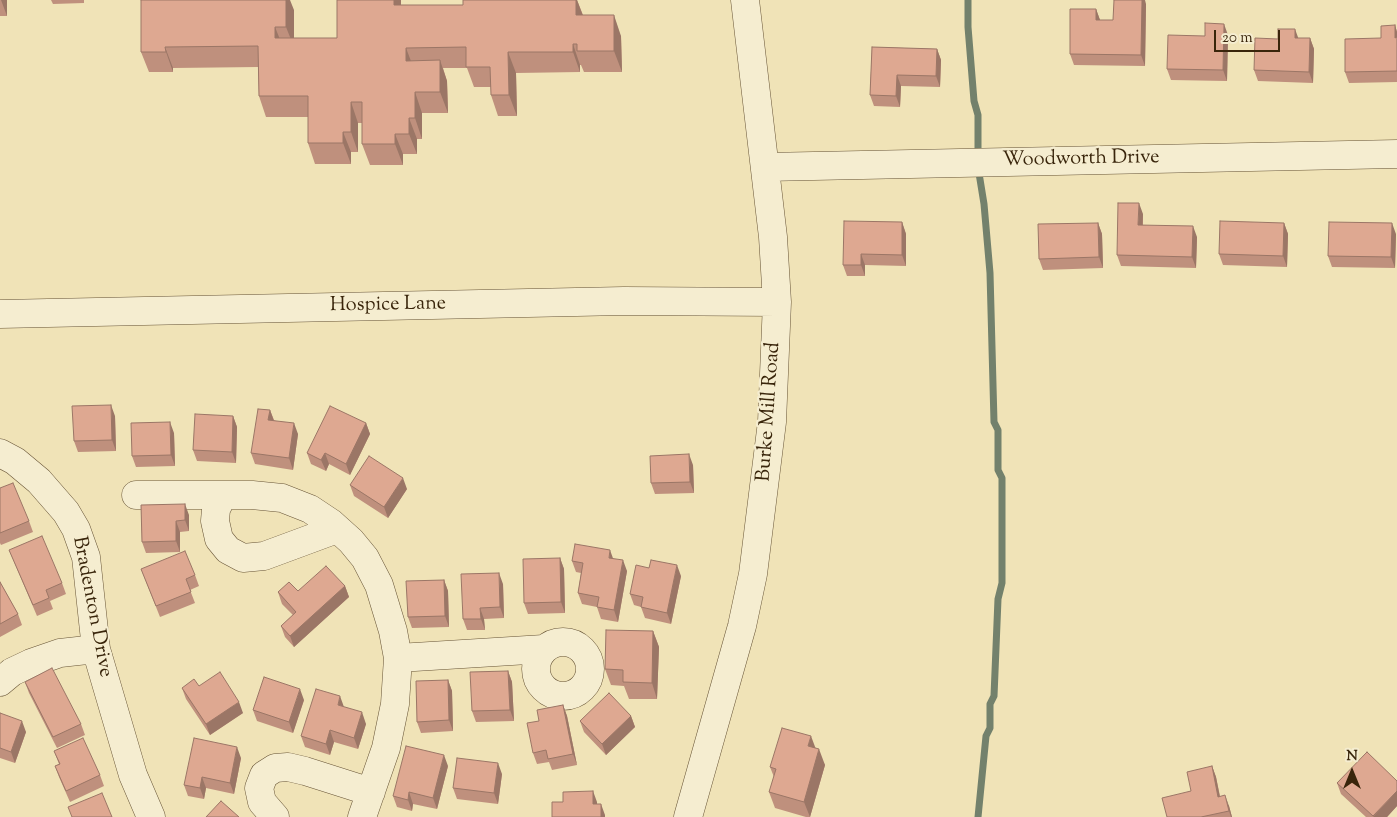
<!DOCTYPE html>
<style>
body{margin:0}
#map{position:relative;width:1397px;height:817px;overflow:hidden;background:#f0e3b7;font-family:"Sorts Mill Goudy",serif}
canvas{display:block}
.north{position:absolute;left:1327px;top:747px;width:50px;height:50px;-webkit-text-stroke:4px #f5edd0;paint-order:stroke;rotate:0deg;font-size:14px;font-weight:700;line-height:20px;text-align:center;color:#39250b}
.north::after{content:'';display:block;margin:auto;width:18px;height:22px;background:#39250b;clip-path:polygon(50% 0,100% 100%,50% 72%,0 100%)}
.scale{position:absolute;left:1214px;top:30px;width:66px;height:22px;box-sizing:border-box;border:2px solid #39250b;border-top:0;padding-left:6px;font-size:15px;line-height:18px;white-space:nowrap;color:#39250b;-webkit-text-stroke:4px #f5edd0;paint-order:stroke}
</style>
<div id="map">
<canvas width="1397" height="817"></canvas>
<div class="north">N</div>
<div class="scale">20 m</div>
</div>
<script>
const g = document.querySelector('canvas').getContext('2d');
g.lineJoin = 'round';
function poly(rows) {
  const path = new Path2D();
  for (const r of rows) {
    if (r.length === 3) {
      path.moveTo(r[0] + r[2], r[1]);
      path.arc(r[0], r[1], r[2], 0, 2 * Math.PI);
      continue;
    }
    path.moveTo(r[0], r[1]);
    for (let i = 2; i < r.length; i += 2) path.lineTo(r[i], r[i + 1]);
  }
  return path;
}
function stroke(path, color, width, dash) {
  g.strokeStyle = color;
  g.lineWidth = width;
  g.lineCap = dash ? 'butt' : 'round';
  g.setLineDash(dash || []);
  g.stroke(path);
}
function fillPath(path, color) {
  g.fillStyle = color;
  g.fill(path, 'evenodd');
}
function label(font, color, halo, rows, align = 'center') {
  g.font = font + ' "Sorts Mill Goudy",serif';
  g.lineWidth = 4.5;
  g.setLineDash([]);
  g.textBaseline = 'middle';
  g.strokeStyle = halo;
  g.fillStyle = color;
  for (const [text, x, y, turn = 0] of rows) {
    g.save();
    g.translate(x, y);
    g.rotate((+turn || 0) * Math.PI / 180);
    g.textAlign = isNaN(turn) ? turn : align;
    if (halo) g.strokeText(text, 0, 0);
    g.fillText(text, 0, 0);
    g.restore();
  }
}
const stream = poly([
 [968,0,968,27,974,101,978,115,978,156],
 [978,167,984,204,990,273,994,422,998,430,998,470,1002,478,1002,583,998,599,994,696,990,704,990,728,986,736,978,817]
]);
const minor = poly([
 [765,167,1397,154],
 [0,314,624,301,777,302],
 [0,453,15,461,39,481,66,512,76,529,86,557,96,649,133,775,151,817],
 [136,495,252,495,282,498,310,509,331,523,351,541,365,558,379,585,393,631,398,658,395,704,386,748,362,817],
 [223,495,216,509,215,521,219,539,228,550,243,558,264,556,337,529],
 [563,669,27],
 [398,658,544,649],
 [0,682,12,672,31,663,60,653,96,649],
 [275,817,262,802,259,788,264,775,275,768,288,767,305,771,371,792],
 [688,817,742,626,753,574,772,422,777,302,773,237,745,0]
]);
const wall = poly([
 [0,0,7,0,7,16,0,16],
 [51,0,84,0,84,3,53,4],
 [337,0,401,0,401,5,463,5,463,0,577,0,583,15,621,36,622,72,584,72,581,65,580,65,580,72,516,73,517,116,498,116,491,95,491,87,474,87,467,68,443,68,447,81,448,113,422,113,422,139,417,139,417,154,403,154,403,165,370,165,362,144,362,123,358,123,358,152,351,152,351,164,315,164,308,143,308,117,266,117,259,96,258,67,173,68,173,72,149,72,141,52,294,10,294,38,337,38],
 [1146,4,1145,66,1074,65,1070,54,1096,9,1100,20,1113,20],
 [1395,25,1397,32,1397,82,1349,83,1345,72],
 [1228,35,1227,81,1171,80,1167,69,1205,36],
 [1310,38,1314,49,1313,83,1258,81,1254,70,1278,39],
 [872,47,937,49,941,60,940,87,901,86,900,107,874,106,870,95],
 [1143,214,1143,225,1197,237,1196,268,1121,266,1117,255],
 [902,222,906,234,906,266,865,265,865,276,847,276,843,265],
 [1098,223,1102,234,1103,268,1043,270,1039,259],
 [1284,223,1288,234,1287,267,1223,265,1219,254],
 [1396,234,1395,268,1332,267,1328,256],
 [270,410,274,420,298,434,293,470,255,464,251,453],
 [115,416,116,451,78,452,74,441],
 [233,416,237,427,236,463,197,461,193,450],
 [366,423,370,434,350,475,329,464,326,471,311,464,307,453],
 [174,433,175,466,136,467,132,456],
 [693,465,694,493,655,494,651,483],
 [350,485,407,489,388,518,354,496],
 [0,488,29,521,33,532,1,545,0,543],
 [141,505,189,515,189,531,180,532,180,552,146,553,142,542],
 [9,550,62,583,66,594,50,601,53,609,37,616],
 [560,558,564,569,565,613,528,614,524,603],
 [613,558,627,571,618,622,601,619,597,607,582,604,578,593,581,573,576,572,572,561],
 [141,569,195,575,199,586,190,590,195,603,160,617],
 [681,576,671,624,645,618,641,607,634,605,630,594],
 [444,580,448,591,449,627,412,628,408,617],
 [0,582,18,614,22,625,0,637],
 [503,584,504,618,484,619,485,630,467,630,463,619],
 [345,586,349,597,294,647,285,637,281,626,293,615,282,604,278,592,298,591],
 [653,631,659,647,657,699,629,699,624,686,611,685,605,669],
 [508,671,512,682,514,721,476,722,472,711],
 [448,680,452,691,453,731,421,733,417,722],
 [25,682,81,724,85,735,57,748,29,693],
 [199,686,243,713,210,735,186,699,182,688],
 [304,700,293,733,257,721,253,710],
 [563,705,567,716,577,765,552,770,549,762,537,764,533,753,539,721],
 [344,707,366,724,358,749,334,742,330,755,305,747,301,736],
 [0,713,26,732,15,763,0,758],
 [631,716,635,727,606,755,584,732,580,721],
 [815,748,825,765,810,817,806,817,775,808,769,792,774,777,770,767],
 [54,751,100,775,104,786,70,802,59,777,55,766,59,764],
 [241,758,234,794,206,788,204,799,188,796,184,785],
 [448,766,437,809,413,804,412,811,397,807,393,796],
 [1212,766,1216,777,1220,796,1229,806,1232,817,1167,817,1191,791],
 [502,774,498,804,457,799,453,788],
 [1397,781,1397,806,1387,817,1366,817,1341,794,1337,783]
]);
const shadedWall = poly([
 [1,0,7,0,7,16],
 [286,0,290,0,294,10,294,47,286,27],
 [394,0,401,0,401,26,394,5],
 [576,0,577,0,583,16,576,15],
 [1142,0,1145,0,1146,4,1145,66,1141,55],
 [1096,9,1100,20,1096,20],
 [614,15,621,36,622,72,614,51],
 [1224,24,1228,35,1227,81,1223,70],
 [1395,25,1397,32,1397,43,1395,38],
 [275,27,283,47,275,38],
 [1295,29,1299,40,1295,38],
 [1310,38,1314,49,1313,83,1309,72],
 [573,44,580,65,580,72,573,52],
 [165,47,173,68,173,72,166,52],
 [406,48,414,69,406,61],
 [937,49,941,60,940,87,936,76],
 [508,52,516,73,517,116,509,95],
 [440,60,447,81,448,113,440,92],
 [897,75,901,86,900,107,896,96],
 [415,92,422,113,422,139,415,118],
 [351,102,358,123,358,152,351,132],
 [409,118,417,139,417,154,409,134],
 [343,132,351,152,351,164,343,143],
 [395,134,403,154,403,165,395,144],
 [1139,203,1143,214,1142,236,1138,225],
 [902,222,906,234,906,266,902,255],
 [1098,223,1102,234,1103,268,1099,257],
 [1284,223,1288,234,1287,267,1283,256],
 [1392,223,1396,234,1395,268,1391,257],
 [1193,226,1197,237,1196,268,1192,257],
 [861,254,865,265,865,276,861,265],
 [111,405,115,416,116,451,112,440],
 [270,410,274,421,268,420],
 [233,416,237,427,236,463,232,452],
 [170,422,174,433,175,466,171,455],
 [294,423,298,434,293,470,289,458],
 [366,423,370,434,350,475,346,464],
 [325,453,329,464,326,471,321,460],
 [689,454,693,465,694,493,690,482],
 [403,478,407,489,388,518,384,507],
 [185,504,189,515,189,531,185,520],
 [176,521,180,532,180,552,176,541],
 [610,550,614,561,609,558],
 [560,558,564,569,565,613,561,602],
 [623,560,627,571,618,622,614,610],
 [677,565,681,576,671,624,667,613],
 [499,573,503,584,504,618,500,607],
 [444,580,448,591,449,627,445,616],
 [345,586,349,597,294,647,290,636],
 [480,608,484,619,485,630,481,619],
 [653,631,659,647,657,699,652,683],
 [508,671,512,682,514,721,510,710],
 [448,680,452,691,453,731,449,720],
 [300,689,304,700,293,733,289,722],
 [340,696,344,707,338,705],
 [239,702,243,713,210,735,206,724],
 [563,705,567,716,577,765,573,754],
 [362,712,366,724,358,749,354,738],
 [631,716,635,727,606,755,602,744],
 [22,721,26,732,15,763,11,752],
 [330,730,334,742,330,755,326,744],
 [811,736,817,752,808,746],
 [237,747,241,758,234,794,230,783],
 [819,749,825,765,810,817,804,802],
 [444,755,448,766,437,809,433,798],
 [498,763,502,774,498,804,494,793],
 [1212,766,1216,777,1222,808,1218,797],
 [202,777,206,788,204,799,200,788],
 [593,791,597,802,597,815,593,804],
 [1397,791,1397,806,1387,817,1373,817],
 [409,792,413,804,412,811,408,800],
 [1225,795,1229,806,1232,817,1231,817,1229,811],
 [601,804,605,815,605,817,601,817]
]);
const building = poly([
 [141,0,286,0,286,27,275,27,275,38,337,38,337,0,394,0,394,5,463,5,463,0,576,0,576,15,614,15,614,51,577,51,577,44,573,44,573,52,508,52,509,95,491,95,490,67,466,67,466,47,406,48,406,61,440,60,440,92,415,92,415,118,409,118,409,134,395,134,395,144,362,144,362,102,351,102,351,132,343,132,343,143,308,143,308,96,259,96,258,46,165,47,166,52,141,52,141,0],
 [1114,0,1142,0,1141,55,1070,54,1070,9,1096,9,1096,20,1113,20,1114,0],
 [1205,23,1224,24,1223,70,1167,69,1168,35,1205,36,1205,23],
 [1395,25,1395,38,1397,37,1397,71,1345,72,1345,39,1381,38,1381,26,1395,25],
 [1278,29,1295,29,1295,38,1310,38,1309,72,1254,70,1255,38,1278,39,1278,29],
 [872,47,937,49,936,76,897,75,896,96,870,95,872,47],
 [1118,203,1139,203,1138,225,1193,226,1192,257,1117,255,1118,203],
 [844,221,902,222,902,255,861,254,861,265,843,265,844,221],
 [1220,221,1284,223,1283,256,1219,254,1220,221],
 [1329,222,1392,223,1391,257,1328,256,1329,222],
 [1098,223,1099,257,1039,259,1038,224,1098,223],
 [111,405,112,440,74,441,72,406,111,405],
 [330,406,366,423,346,464,325,453,321,460,307,453,330,406],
 [258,409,270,410,268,420,294,423,289,458,251,453,258,409],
 [195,414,233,416,232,452,193,450,195,414],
 [170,422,171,455,132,456,131,423,170,422],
 [689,454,690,482,651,483,650,456,689,454],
 [369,456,403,478,384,507,350,485,369,456],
 [13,483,29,521,0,533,0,488,13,483],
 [185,504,185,520,176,521,176,541,142,542,141,505,185,504],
 [42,536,62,583,46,590,49,598,33,605,9,550,42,536],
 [575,544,610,550,609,558,623,560,614,610,597,607,599,597,578,593,583,563,572,561,575,544],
 [185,551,195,575,186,579,191,592,156,606,141,569,185,551],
 [560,558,561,602,524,603,523,559,560,558],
 [651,560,677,565,667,613,641,607,643,597,630,594,636,565,649,568,651,560],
 [326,566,345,586,290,636,281,626,296,612,278,592,289,582,298,591,326,566],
 [499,573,500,607,480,608,481,619,463,619,461,574,499,573],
 [444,580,445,616,408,617,406,581,444,580],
 [0,582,18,614,0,624,0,582],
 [606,630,653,631,652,683,623,682,623,670,605,669,606,630],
 [52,668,81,724,53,737,25,682,52,668],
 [508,671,510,710,472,711,470,672,508,671],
 [220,672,239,702,206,724,182,688,194,679,199,686,220,672],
 [264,677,300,689,289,722,253,710,264,677],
 [448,680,449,720,417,722,416,681,448,680],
 [316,689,340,696,338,705,362,712,354,738,330,730,326,744,301,736,316,689],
 [609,693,631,716,602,744,580,721,609,693],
 [563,705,573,754,548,759,546,750,533,753,527,723,539,721,537,710,563,705],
 [0,713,22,721,11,752,0,748,0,713],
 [782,728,811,736,808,746,819,749,804,802,769,792,776,769,770,767,782,728],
 [83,738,100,775,66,791,55,766,60,764,54,751,83,738],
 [194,738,237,747,230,783,202,777,200,788,184,785,194,738],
 [406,746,444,755,433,798,409,792,408,800,393,796,406,746],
 [1367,752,1397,781,1397,791,1373,816,1337,783,1367,752],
 [457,758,498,763,494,793,453,788,457,758],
 [1212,766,1218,797,1225,795,1229,811,1201,817,1167,817,1162,798,1191,791,1187,772,1212,766],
 [593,791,593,804,601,804,601,817,552,817,552,802,563,802,563,792,593,791],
 [102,793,112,817,72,817,68,807,102,793],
 [221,801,239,817,206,817,221,801]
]);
const streetNames = [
 ["Woodworth Drive",1081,160,-1],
 ["Hospice Lane",388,306,-1],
 ["Burke Mill Road",770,412,-86],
 ["Bradenton Drive",91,607,79]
];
stroke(stream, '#73816c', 7);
stroke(minor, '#675436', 29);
stroke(minor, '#f5edd0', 28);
fillPath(wall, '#bf907d');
fillPath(shadedWall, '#9b7666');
fillPath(building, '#dea891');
stroke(building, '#9b7666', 1);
label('20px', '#39250b', '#f5edd0', streetNames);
</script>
